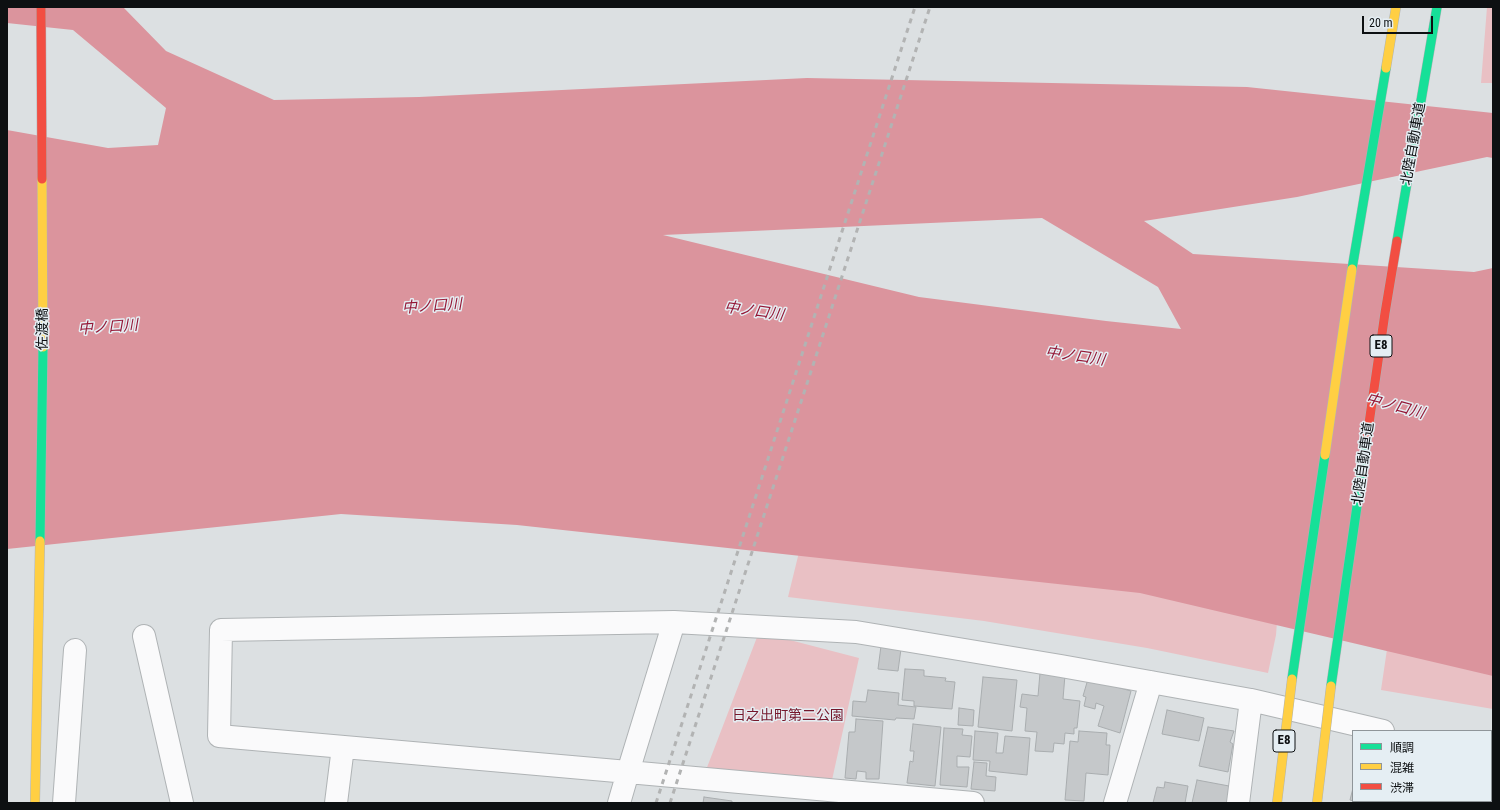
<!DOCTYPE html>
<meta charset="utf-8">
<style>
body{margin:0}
#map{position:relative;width:1500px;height:810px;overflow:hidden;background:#dce0e2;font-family:"Roboto Condensed","Noto Sans JP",sans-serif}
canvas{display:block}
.frame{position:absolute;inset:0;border:8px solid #0d1012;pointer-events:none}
.legend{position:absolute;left:1352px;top:730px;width:140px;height:72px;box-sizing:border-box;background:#e5eef3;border:1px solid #8f9599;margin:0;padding:5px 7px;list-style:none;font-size:12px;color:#0d1012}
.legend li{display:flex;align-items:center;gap:8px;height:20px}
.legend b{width:20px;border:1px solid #8f9599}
.scale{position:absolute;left:1362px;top:16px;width:71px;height:18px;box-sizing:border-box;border:2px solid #0d1012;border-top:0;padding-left:5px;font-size:12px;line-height:14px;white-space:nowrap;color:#0d1012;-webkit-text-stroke:3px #e5eef3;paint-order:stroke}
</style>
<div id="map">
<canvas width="1500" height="810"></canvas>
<div class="frame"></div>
<ul class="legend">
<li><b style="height:5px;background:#16e098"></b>順調</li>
<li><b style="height:5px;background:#ffcf43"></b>混雑</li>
<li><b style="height:5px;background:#f24e42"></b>渋滞</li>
</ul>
<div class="scale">20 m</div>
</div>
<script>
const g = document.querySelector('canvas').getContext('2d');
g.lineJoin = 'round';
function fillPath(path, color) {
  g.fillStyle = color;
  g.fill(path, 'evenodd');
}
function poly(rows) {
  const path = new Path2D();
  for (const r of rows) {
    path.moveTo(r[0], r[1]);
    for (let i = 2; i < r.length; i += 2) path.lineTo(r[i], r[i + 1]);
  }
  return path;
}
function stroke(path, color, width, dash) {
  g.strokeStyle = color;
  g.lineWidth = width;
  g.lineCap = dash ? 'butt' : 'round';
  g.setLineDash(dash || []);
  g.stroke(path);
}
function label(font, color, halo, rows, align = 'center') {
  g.font = font + ' "Roboto Condensed","Noto Sans JP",sans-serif';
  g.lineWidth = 3;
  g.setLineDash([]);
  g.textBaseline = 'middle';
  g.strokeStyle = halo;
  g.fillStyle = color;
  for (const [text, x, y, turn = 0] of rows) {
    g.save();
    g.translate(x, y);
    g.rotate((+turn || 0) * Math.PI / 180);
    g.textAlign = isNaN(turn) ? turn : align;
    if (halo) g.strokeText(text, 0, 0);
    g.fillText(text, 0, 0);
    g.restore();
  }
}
const green = poly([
 [1487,7,1493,7,1493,83,1481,83],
 [802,540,1278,608,1276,635,1268,673,1147,648,984,621,788,597],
 [1390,629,1493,653,1493,709,1381,690],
 [759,632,859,658,832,780,706,770]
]);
const water = poly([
 [7,7,123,7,166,51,274,100,419,97,807,78,1247,87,1493,113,1493,158,1487,157,1297,197,1144,221,1193,254,1474,272,1493,268,1493,676,1140,593,517,525,341,514,7,549,7,130,108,148,158,145,166,108,73,30,7,23],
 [1042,218,1158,287,1181,329,1106,321,919,297,663,235]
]);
const building = poly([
 [881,646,901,649,898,671,878,669,881,646],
 [905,669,924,670,924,676,946,678,945,681,955,682,952,709,914,706,914,701,902,700,905,669],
 [1040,673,1065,675,1063,699,1080,701,1077,728,1074,728,1074,734,1065,733,1064,744,1054,743,1053,752,1035,751,1037,732,1025,731,1027,708,1020,707,1022,694,1038,696,1040,673],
 [983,677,1017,680,1012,731,978,727,983,677],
 [1088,679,1131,691,1120,733,1098,726,1104,706,1096,703,1095,709,1084,706,1086,697,1083,696,1088,679],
 [868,690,899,693,898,705,916,707,914,719,896,718,895,720,852,716,853,701,866,702,868,690],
 [959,708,974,710,973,726,958,725,959,708],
 [1167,710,1204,718,1199,741,1162,734,1167,710],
 [856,719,883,721,879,779,866,779,866,772,857,771,856,779,845,778,849,732,855,732,856,719],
 [913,724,941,727,935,786,907,783,910,761,913,762,914,751,910,751,913,724],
 [1208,727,1234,731,1230,742,1233,744,1228,772,1199,766,1208,727],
 [944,728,963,729,962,735,972,736,970,757,957,756,957,767,969,767,967,787,940,785,944,728],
 [975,731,998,733,996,753,1003,753,1005,736,1030,738,1027,775,989,771,990,761,973,760,975,731],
 [1079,731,1107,733,1106,745,1110,745,1108,775,1086,773,1084,801,1065,800,1070,741,1078,742,1079,731],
 [974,762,987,763,986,776,996,777,995,791,971,789,974,762],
 [1197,780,1229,786,1227,803,1192,803,1197,780],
 [1165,782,1188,786,1185,803,1153,803,1157,787,1164,788,1165,782],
 [1353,788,1353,801,1375,801,1375,803,1361,803,1350,800,1353,788],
 [704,797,732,801,732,803,703,803,704,797],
 [1381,801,1411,801,1410,803,1380,803,1381,801],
 [1416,801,1446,801,1446,803,1415,803,1416,801],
 [1455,801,1486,801,1485,803,1454,803,1455,801]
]);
const street = poly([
 [674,622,856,632,1061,666,1251,700],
 [144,636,182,803],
 [1491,756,1493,757],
 [64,803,75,650],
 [336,803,343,747],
 [619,803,628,772,674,622,221,630,219,736,628,772,973,803],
 [1115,803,1151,682],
 [1238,803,1251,700,1383,731]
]);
const fast = poly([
 [1397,241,1437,7],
 [1352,269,1386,68],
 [40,541,43,347],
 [1292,679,1325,455],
 [1331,686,1366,444]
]);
const slow = poly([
 [1386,68,1396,7],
 [42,179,43,347],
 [1325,455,1352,269],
 [35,803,40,541]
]);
const jam = poly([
 [41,7,42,179],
 [1366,444,1385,313,1397,241]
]);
const rail = poly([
 [656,803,915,7],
 [670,803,930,7]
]);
const slowBridge = poly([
 [1277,803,1292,679],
 [1317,803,1331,686]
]);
const shields = [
 [1381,346,22],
 [1284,741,22]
];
const shieldNames = [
 ["E8",1381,346],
 ["E8",1284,741]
];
const streetNames = [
 ["北陸自動車道",1414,144,-80],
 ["佐渡橋",43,329,-90],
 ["北陸自動車道",1364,464,-82]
];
const parkNames = [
 ["日之出町第二公園",788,716]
];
const waterNames = [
 ["中ノ口川",432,307,-4],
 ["中ノ口川",754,312,8],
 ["中ノ口川",108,328,-4],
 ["中ノ口川",1075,357,8],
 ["中ノ口川",1395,407,15]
];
fillPath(green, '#e9c0c4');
fillPath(water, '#db949d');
fillPath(building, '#c5c8ca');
stroke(building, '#a9adaf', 1);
stroke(street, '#afb3b5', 24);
stroke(fast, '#afb3b5', 10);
stroke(slow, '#afb3b5', 10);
stroke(jam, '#afb3b5', 10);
stroke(street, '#fafafb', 22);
stroke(fast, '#16e098', 9);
stroke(slow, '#ffcf43', 9);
stroke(jam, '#f24e42', 9);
stroke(rail, '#b2b3b3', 3, [5, 5]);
stroke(slowBridge, '#afb3b5', 10, []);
stroke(slowBridge, '#ffcf43', 9);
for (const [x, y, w] of shields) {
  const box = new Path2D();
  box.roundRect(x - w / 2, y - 11, w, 22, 3);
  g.fillStyle = '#e5eef3';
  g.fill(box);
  stroke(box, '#0d1012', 1);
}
label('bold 13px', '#0d1012', null, shieldNames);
label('14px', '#0d1012', '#e5eef3', streetNames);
label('14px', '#75172b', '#e5eef3', parkNames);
label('italic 15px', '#941635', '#e5eef3', waterNames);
</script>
